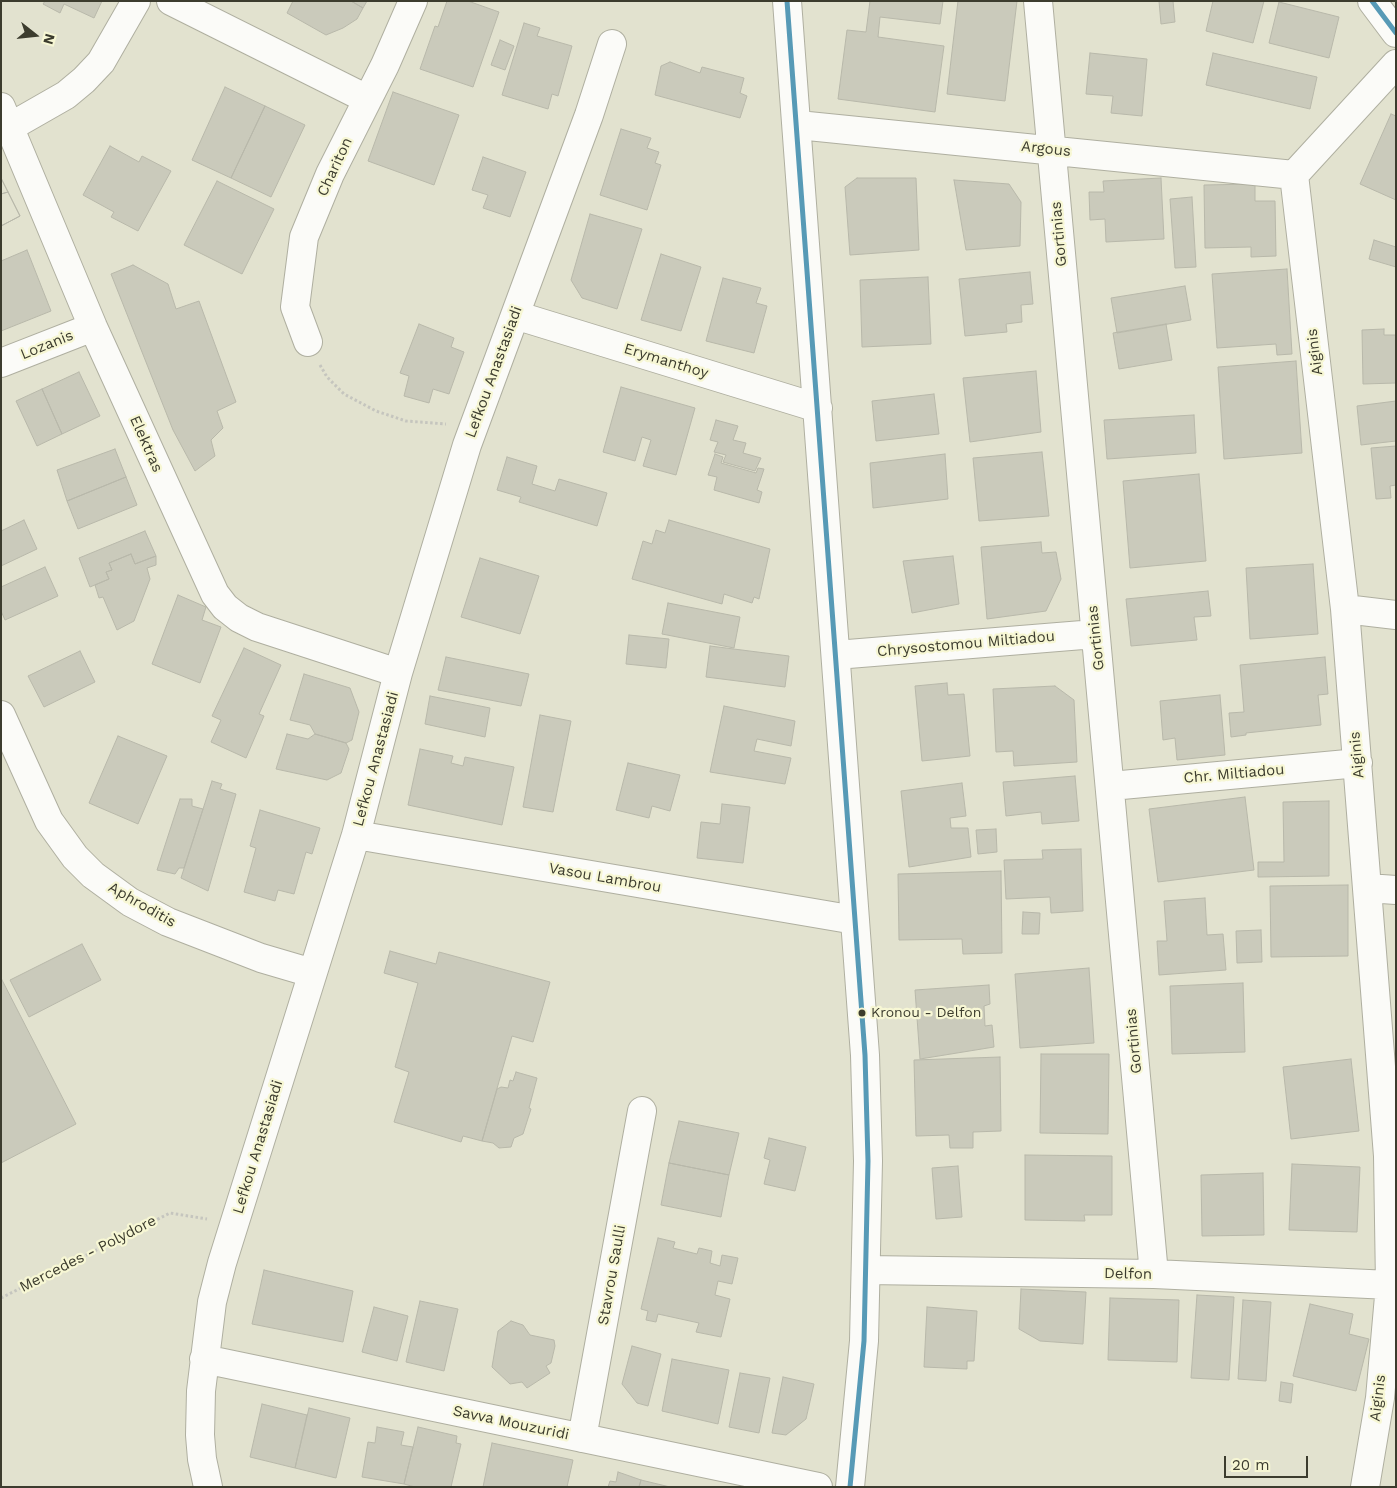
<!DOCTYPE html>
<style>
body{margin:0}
#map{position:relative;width:1397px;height:1488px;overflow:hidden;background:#e2e2cf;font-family:"Work Sans",sans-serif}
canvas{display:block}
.frame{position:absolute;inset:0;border:2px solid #3c3c2e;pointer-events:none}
.north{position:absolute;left:10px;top:10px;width:50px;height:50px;-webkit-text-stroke:4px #f7f7d4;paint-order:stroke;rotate:106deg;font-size:14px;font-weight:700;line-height:20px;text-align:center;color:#3c3c2e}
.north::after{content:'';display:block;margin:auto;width:18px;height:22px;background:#3c3c2e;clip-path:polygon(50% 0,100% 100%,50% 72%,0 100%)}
.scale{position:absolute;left:1224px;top:1456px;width:84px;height:22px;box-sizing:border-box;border:2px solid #3c3c2e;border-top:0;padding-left:6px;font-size:15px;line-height:18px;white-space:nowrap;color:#3c3c2e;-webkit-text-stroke:4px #f7f7d4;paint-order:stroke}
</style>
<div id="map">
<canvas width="1397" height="1488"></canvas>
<div class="frame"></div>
<div class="north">N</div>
<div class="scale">20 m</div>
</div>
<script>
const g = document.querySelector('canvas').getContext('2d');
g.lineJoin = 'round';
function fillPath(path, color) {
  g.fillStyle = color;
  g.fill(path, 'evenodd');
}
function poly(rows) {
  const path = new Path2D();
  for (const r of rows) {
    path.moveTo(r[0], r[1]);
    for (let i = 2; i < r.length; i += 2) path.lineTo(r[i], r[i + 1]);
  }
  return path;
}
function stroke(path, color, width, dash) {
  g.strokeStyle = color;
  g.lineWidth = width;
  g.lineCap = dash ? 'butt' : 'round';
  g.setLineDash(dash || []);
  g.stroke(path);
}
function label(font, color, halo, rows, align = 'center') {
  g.font = font + ' "Work Sans",sans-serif';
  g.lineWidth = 4.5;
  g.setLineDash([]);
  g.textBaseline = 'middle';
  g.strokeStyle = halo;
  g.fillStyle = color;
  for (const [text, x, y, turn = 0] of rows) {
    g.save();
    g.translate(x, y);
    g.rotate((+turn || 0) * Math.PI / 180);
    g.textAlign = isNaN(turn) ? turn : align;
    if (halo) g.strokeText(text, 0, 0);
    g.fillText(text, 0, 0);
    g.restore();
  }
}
const building = poly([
 [45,1,102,1,94,18,64,4,60,13,43,4,45,1],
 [293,1,351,1,363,8,357,19,343,28,326,35,287,13,293,1],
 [351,1,367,1,363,8,351,1],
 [447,1,468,1,499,12,473,87,420,69,435,26,438,27,447,1],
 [870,1,943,1,940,24,880,17,878,37,944,46,935,112,838,99,847,30,866,32,870,1],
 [958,1,1017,1,1005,101,947,94,958,1],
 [1159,1,1173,1,1175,22,1161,24,1159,1],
 [1213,1,1264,1,1253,43,1206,31,1213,1],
 [1279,2,1339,17,1329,58,1269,43,1279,2],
 [524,23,540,28,537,36,572,46,558,96,552,94,548,109,502,95,524,23],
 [500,40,514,46,505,70,491,65,500,40],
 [1090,53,1147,59,1142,116,1111,113,1113,96,1086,94,1090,53],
 [1213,53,1317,77,1310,109,1206,85,1213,53],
 [670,62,700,73,702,67,744,78,740,93,747,96,740,118,655,95,661,66,670,62],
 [225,87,265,106,231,178,192,160,225,87],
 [393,92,459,115,434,185,368,161,393,92],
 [265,106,305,125,271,197,231,178,265,106],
 [1391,114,1396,116,1396,200,1360,184,1391,114],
 [621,129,651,138,647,148,659,152,655,163,661,165,647,210,600,195,621,129],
 [110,146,139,162,142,156,171,171,138,231,111,217,114,212,83,195,110,146],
 [483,157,526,172,510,217,483,208,488,195,472,190,483,157],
 [1,178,20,216,1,226,1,178],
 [1,178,8,192,1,194,1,178],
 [857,178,916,178,919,250,850,255,845,187,857,178],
 [1161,178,1164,239,1106,242,1105,219,1090,220,1089,192,1104,192,1103,181,1161,178],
 [954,180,1009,184,1021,202,1020,246,966,250,954,180],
 [217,181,274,209,242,274,184,245,217,181],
 [1255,184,1255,201,1275,201,1276,256,1251,257,1251,247,1205,248,1204,185,1255,184],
 [8,192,20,216,1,226,1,194,8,192],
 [1192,197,1196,267,1175,268,1170,199,1192,197],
 [590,214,642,229,617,309,582,298,571,280,590,214],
 [1374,240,1396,247,1396,267,1369,259,1374,240],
 [27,250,51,311,1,331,1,261,27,250],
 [661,254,701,267,681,331,641,320,661,254],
 [133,265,168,284,176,309,199,301,236,402,217,411,223,428,211,440,215,456,195,471,173,430,111,274,133,265],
 [1287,269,1292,354,1277,355,1276,344,1217,348,1212,274,1287,269],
 [1030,272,1033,304,1021,305,1022,322,1006,324,1007,332,965,336,959,279,1030,272],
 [928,277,931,344,862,347,860,280,928,277],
 [723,278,761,288,756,303,767,306,754,353,706,341,723,278],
 [1185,286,1191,320,1117,333,1111,298,1185,286],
 [419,324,454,338,451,347,464,352,449,394,433,389,429,403,404,396,409,376,400,373,419,324],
 [1166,324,1172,360,1119,369,1113,333,1166,324],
 [1384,329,1384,335,1396,335,1396,383,1363,384,1362,330,1384,329],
 [1296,361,1302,453,1224,459,1218,367,1296,361],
 [1036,371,1041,432,970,442,963,378,1036,371],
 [79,372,100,416,62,434,42,389,79,372],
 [621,387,695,408,676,475,643,466,651,440,642,437,635,461,603,452,621,387],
 [42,389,62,434,37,446,16,401,42,389],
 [934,394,939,434,876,441,872,401,934,394],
 [1396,401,1396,441,1361,445,1357,406,1396,401],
 [1194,415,1196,453,1107,459,1104,420,1194,415],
 [716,420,738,426,733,440,746,443,743,453,761,458,755,471,723,462,726,455,714,452,718,442,710,440,716,420],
 [1396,446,1396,485,1390,486,1391,498,1376,499,1371,448,1396,446],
 [115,449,126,477,67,501,57,470,115,449],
 [1042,452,1049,516,979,521,973,458,1042,452],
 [715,454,723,457,721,463,756,473,758,468,764,469,757,490,762,492,759,503,714,490,717,477,708,475,715,454],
 [945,454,948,499,873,508,870,463,945,454],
 [507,457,537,466,532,484,555,491,559,479,607,493,597,526,519,502,521,497,497,490,507,457],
 [1199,474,1206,561,1130,568,1123,481,1199,474],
 [126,477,137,505,78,529,67,501,126,477],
 [24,520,37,549,1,566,1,531,24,520],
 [669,520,770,549,759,599,754,597,752,603,724,594,722,604,632,579,643,541,652,544,656,530,665,533,669,520],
 [145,531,156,556,135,564,131,554,109,563,112,570,106,572,109,579,90,587,79,558,145,531],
 [1041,542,1042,553,1056,552,1061,579,1046,611,987,619,981,547,1041,542],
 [131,554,135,564,156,556,156,565,147,568,150,579,134,621,117,630,103,597,99,598,95,585,109,579,106,572,112,570,109,563,131,554],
 [953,556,959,604,912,613,903,561,953,556],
 [480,558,539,576,520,634,461,617,480,558],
 [1313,564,1318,634,1250,639,1246,568,1313,564],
 [45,567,58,596,5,620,1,611,1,587,45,567],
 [1208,591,1211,616,1194,617,1197,640,1131,646,1126,599,1208,591],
 [178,595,206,607,202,620,221,627,200,683,152,664,178,595],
 [668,603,740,617,734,648,662,634,668,603],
 [629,635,669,639,666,668,626,664,629,635],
 [710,646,789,656,785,687,706,677,710,646],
 [244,648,281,665,259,714,264,716,246,758,211,742,221,720,212,716,244,648],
 [80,651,95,682,44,707,28,676,80,651],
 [446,657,529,674,521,706,438,690,446,657],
 [1325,657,1328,694,1318,695,1321,725,1246,733,1246,735,1231,737,1229,713,1244,712,1240,665,1325,657],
 [304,674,350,688,359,712,352,740,346,743,315,734,310,725,290,720,304,674],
 [947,683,948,695,964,694,970,756,922,761,915,686,947,683],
 [1055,686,1074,700,1077,762,1014,766,1013,751,996,752,993,689,1055,686],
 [1220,695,1225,755,1177,760,1175,738,1163,740,1160,701,1220,695],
 [430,696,490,708,485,737,425,724,430,696],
 [724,706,795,721,791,746,757,739,754,751,791,758,785,784,710,772,724,706],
 [540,715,571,721,553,812,523,807,540,715],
 [287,734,308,739,315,734,346,743,349,749,341,773,327,780,276,769,287,734],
 [118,736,167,756,138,824,89,803,118,736],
 [420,749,453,756,451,763,463,766,465,757,514,767,502,825,408,805,420,749],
 [628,763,680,775,670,811,652,806,649,818,616,810,628,763],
 [1075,776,1079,821,1042,824,1041,812,1006,816,1003,782,1075,776],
 [212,781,222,784,220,789,236,794,208,891,181,878,212,781],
 [962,783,966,816,950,818,951,828,968,828,971,857,909,867,901,791,962,783],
 [1245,797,1254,870,1158,882,1149,809,1245,797],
 [180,799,192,799,192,806,203,809,184,868,179,868,175,874,157,870,180,799],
 [1329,801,1329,876,1258,877,1258,862,1284,862,1283,802,1329,801],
 [722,804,750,807,743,863,697,858,701,822,720,824,722,804],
 [260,810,320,828,312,854,306,852,294,894,278,890,275,901,244,892,256,848,250,846,260,810],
 [996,829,997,852,978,854,976,830,996,829],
 [1081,849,1083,911,1051,913,1050,897,1006,899,1004,860,1043,859,1042,850,1081,849],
 [1001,871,1002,953,963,954,962,939,899,940,898,874,1001,871],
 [1348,885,1348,956,1271,957,1270,886,1348,885],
 [1205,898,1207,935,1223,934,1226,970,1159,975,1157,941,1167,941,1164,901,1205,898],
 [1023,912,1040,913,1039,934,1022,934,1023,912],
 [1261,930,1262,962,1237,963,1236,931,1261,930],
 [82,944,101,980,29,1017,10,980,82,944],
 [390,951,436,964,439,952,550,982,533,1042,512,1036,482,1141,463,1136,461,1142,394,1122,409,1072,395,1067,418,983,384,973,390,951],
 [1089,968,1094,1043,1020,1048,1015,974,1089,968],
 [1,978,76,1124,1,1163,1,978],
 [1243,983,1245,1052,1172,1054,1170,986,1243,983],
 [989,985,990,1004,984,1006,985,1026,992,1025,994,1047,920,1059,915,990,989,985],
 [1041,1054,1109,1054,1108,1134,1040,1133,1041,1054],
 [1000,1057,1001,1131,973,1132,973,1148,950,1148,949,1135,916,1136,914,1060,1000,1057],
 [1351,1059,1359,1131,1291,1139,1283,1067,1351,1059],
 [516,1072,537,1078,529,1108,531,1109,523,1134,514,1138,511,1147,499,1148,493,1143,482,1141,497,1089,501,1087,508,1088,510,1080,513,1081,516,1072],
 [679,1121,739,1133,729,1175,669,1163,679,1121],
 [769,1138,806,1147,795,1191,764,1184,770,1160,764,1158,769,1138],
 [1025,1155,1112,1156,1112,1215,1084,1215,1085,1221,1025,1220,1025,1155],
 [669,1163,729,1175,721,1217,661,1205,669,1163],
 [1292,1164,1360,1167,1357,1232,1289,1230,1292,1164],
 [958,1166,962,1217,936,1219,932,1168,958,1166],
 [1263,1173,1264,1235,1202,1236,1201,1175,1263,1173],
 [658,1238,675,1242,673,1248,697,1254,699,1248,712,1251,710,1263,720,1266,722,1255,738,1258,732,1284,718,1281,715,1295,730,1299,721,1337,696,1332,699,1323,658,1314,656,1322,646,1320,648,1311,641,1309,658,1238],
 [264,1270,353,1291,343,1342,252,1324,264,1270],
 [1021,1289,1086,1292,1083,1344,1040,1341,1019,1329,1021,1289],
 [1197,1295,1234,1297,1229,1380,1191,1378,1197,1295],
 [1110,1298,1179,1300,1177,1362,1108,1360,1110,1298],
 [1243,1300,1271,1302,1266,1381,1238,1379,1243,1300],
 [420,1301,458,1309,444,1371,406,1362,420,1301],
 [1310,1304,1353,1314,1349,1334,1369,1339,1356,1391,1293,1376,1310,1304],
 [374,1307,408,1316,397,1361,362,1352,374,1307],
 [927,1307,977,1311,974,1361,967,1361,967,1369,924,1367,927,1307],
 [511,1321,523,1325,530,1335,554,1340,555,1346,551,1363,546,1366,550,1373,527,1388,522,1382,510,1384,492,1367,498,1331,511,1321],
 [632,1346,661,1354,648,1406,637,1403,622,1384,632,1346],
 [672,1359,729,1370,718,1424,662,1411,672,1359],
 [740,1373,770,1378,759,1433,729,1427,740,1373],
 [783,1377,814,1384,806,1419,786,1435,772,1433,783,1377],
 [1281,1382,1293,1384,1291,1403,1279,1401,1281,1382],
 [262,1404,307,1415,295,1468,250,1457,262,1404],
 [309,1408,350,1418,336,1478,295,1468,309,1408],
 [377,1427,404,1432,401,1445,413,1447,404,1484,362,1477,368,1442,375,1443,377,1427],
 [418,1427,457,1436,456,1443,461,1444,451,1487,415,1487,404,1484,418,1427],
 [492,1443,573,1460,567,1487,483,1487,492,1443],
 [618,1472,641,1480,639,1487,608,1487,610,1481,616,1482,618,1472],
 [641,1480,670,1487,639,1487,641,1480]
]);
const path = poly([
 [320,365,327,377,344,394,376,411,406,421,446,424],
 [1,1298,170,1213,207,1219]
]);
const minor = poly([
 [171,1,367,99],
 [787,1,865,1055,868,1161,864,1341,850,1487],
 [1038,1,1154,1274],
 [1372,1,1396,33],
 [1,107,93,327,215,594,225,607,239,618,257,627,398,673],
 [798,125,1294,175],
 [10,127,66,95,84,80,101,62,136,1],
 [515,315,818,408],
 [308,342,295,307,304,237,330,174,385,65,413,1],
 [1,363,93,327],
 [1345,609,1396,615],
 [836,655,1095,634],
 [1,715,49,821,75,857,93,875,130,902,168,922,261,958,312,973],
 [1111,786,1358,763],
 [356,835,855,920],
 [1367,888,1396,890],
 [866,1270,1154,1274,1390,1285],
 [204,1359,818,1487],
 [582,1438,642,1111],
 [208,1487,202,1459,200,1435,201,1391,212,1302,222,1263,356,835,398,673,467,445,589,115,612,44],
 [1365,1487,1380,1398,1390,1285,1388,1156,1345,609,1294,175,1396,64]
]);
const bus1 = poly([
 [787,1,865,1055,868,1161,864,1341,850,1487],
 [1372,1,1396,33]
]);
const markers = [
 [862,1013,4.5,"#3c3c2e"]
];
const busNames = [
 ["Kronou - Delfon",871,1013]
];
const streetNames = [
 ["Argous",1046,149,6],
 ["Chariton",335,167,-65],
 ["Gortinias",1059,234,-95],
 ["Lozanis",47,345,-22],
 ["Aiginis",1315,352,-97],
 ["Erymanthoy",666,361,17],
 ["Lefkou Anastasiadi",494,372,-70],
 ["Elektras",146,444,66],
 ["Gortinias",1096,638,-96],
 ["Chrysostomou Miltiadou",966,644,-5],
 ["Aiginis",1357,755,-95],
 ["Lefkou Anastasiadi",376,759,-75],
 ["Chr. Miltiadou",1234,774,-5],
 ["Vasou Lambrou",605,878,10],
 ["Aphroditis",142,905,30],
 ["Gortinias",1134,1041,-95],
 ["Lefkou Anastasiadi",258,1147,-73],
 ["Mercedes - Polydore",88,1254,-27],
 ["Delfon",1128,1274,1],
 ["Stavrou Saulli",612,1275,-80],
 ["Aiginis",1378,1398,-83],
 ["Savva Mouzuridi",511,1423,12]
];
fillPath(building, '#cacabb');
stroke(building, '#b8b8aa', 1);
stroke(minor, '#afafa0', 30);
stroke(path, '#c5c5be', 3, [2.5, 2.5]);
stroke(minor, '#fbfbf8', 28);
stroke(bus1, '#579ab6', 5);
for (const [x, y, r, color] of markers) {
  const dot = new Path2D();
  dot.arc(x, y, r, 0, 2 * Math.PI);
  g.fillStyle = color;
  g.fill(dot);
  stroke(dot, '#f7f7d4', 2);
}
label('14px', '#3c3c2e', '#f7f7d4', busNames, 'left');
label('15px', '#3c3c2e', '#f7f7d4', streetNames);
</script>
